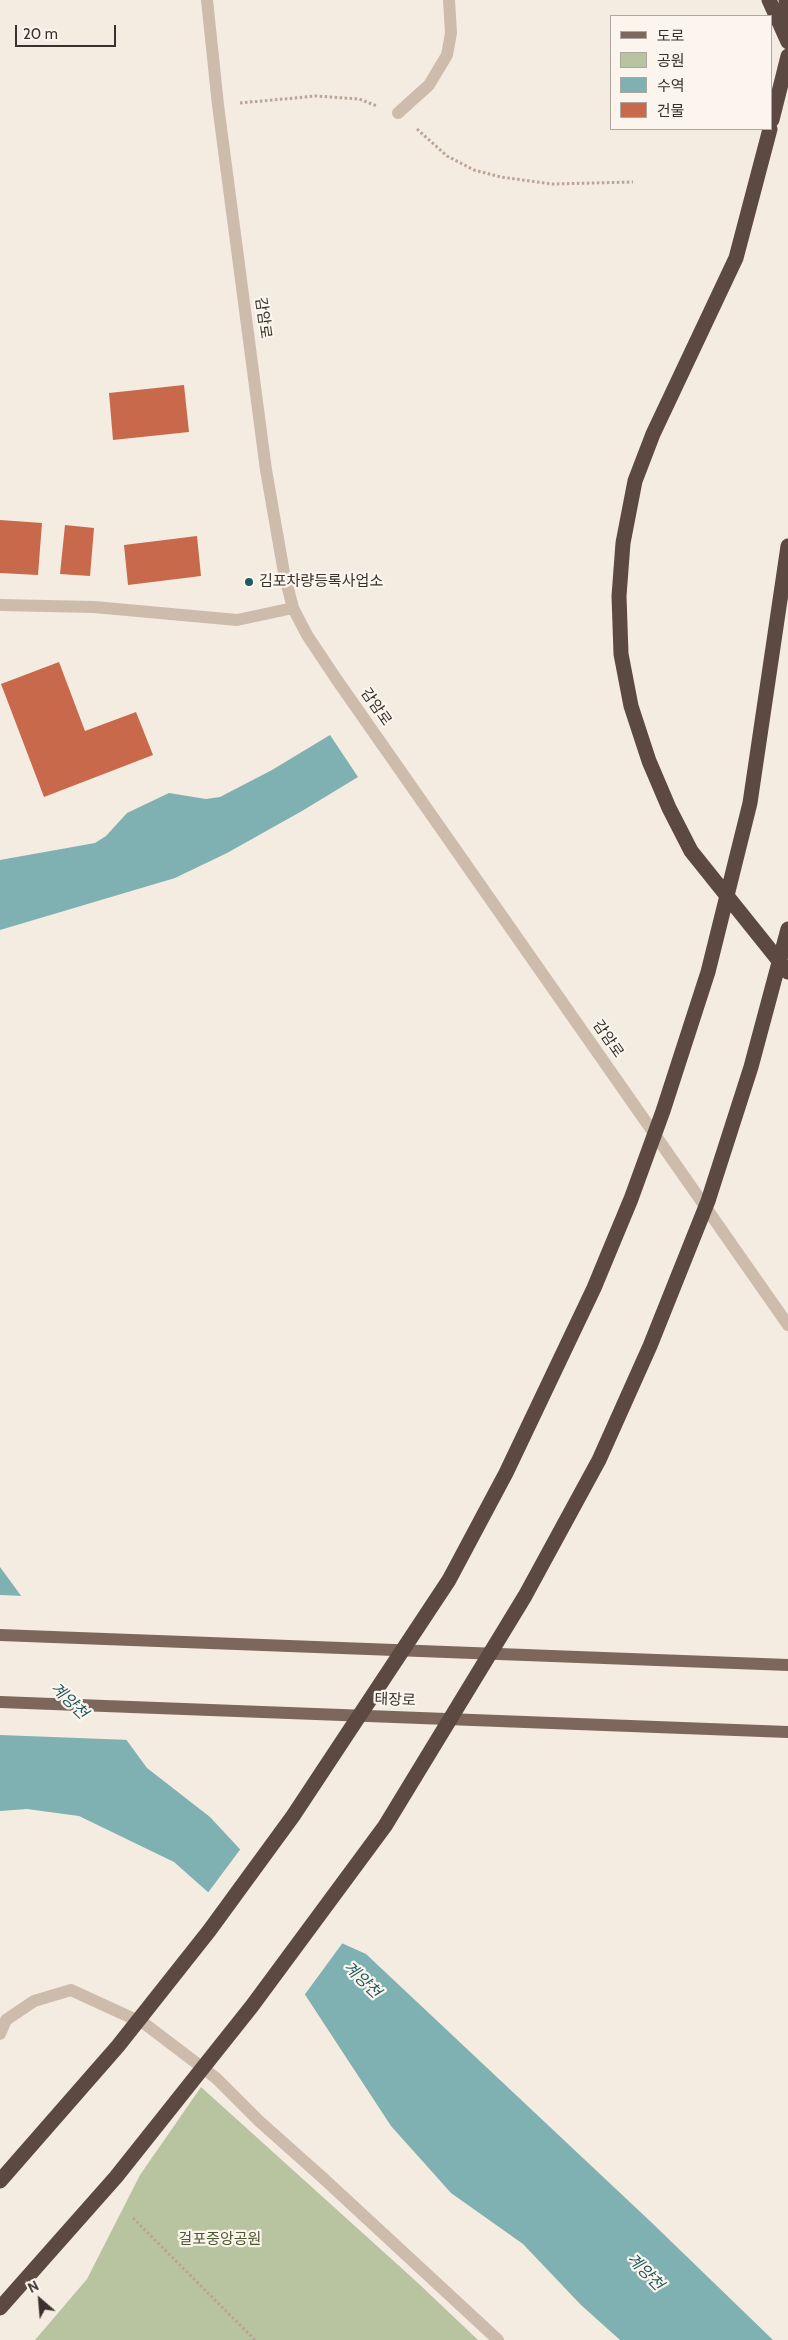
<!DOCTYPE html>
<meta charset="utf-8">
<style>
body{margin:0}
#map{position:relative;width:788px;height:2340px;overflow:hidden;background:#f4ebe1;font-family:Cabin,"Noto Sans KR",sans-serif}
canvas{display:block}
.legend{position:absolute;left:610px;top:15px;width:162px;height:115px;box-sizing:border-box;background:#fbf5ee;border:1px solid #aea6a0;margin:0;padding:6px 9px;list-style:none;font-size:15px;color:#3b302b}
.legend li{display:flex;align-items:center;gap:10px;height:25px}
.legend b{width:25px;border:1px solid #aea6a0}
.north{position:absolute;left:15px;top:2275px;width:50px;height:50px;-webkit-text-stroke:4px #fbf5ee;paint-order:stroke;rotate:333deg;font-size:14px;font-weight:700;line-height:20px;text-align:center;color:#3b302b}
.north::after{content:'';display:block;margin:auto;width:18px;height:22px;background:#3b302b;clip-path:polygon(50% 0,100% 100%,50% 72%,0 100%)}
.scale{position:absolute;left:15px;top:25px;width:101px;height:22px;box-sizing:border-box;border:2px solid #3b302b;border-top:0;padding-left:6px;font-size:15px;line-height:18px;white-space:nowrap;color:#3b302b;-webkit-text-stroke:4px #fbf5ee;paint-order:stroke}
</style>
<div id="map">
<canvas width="788" height="2340"></canvas>
<ul class="legend">
<li><b style="height:6px;background:#7d675c"></b>도로</li>
<li><b style="height:14px;background:#b8c4a0"></b>공원</li>
<li><b style="height:14px;background:#7fb0b2"></b>수역</li>
<li><b style="height:14px;background:#c8694b"></b>건물</li>
</ul>
<div class="north">N</div>
<div class="scale">20 m</div>
</div>
<script>
const g = document.querySelector('canvas').getContext('2d');
g.lineJoin = 'round';
function fillPath(path, color) {
  g.fillStyle = color;
  g.fill(path, 'evenodd');
}
function poly(rows) {
  const path = new Path2D();
  for (const r of rows) {
    path.moveTo(r[0], r[1]);
    for (let i = 2; i < r.length; i += 2) path.lineTo(r[i], r[i + 1]);
  }
  return path;
}
function stroke(path, color, width, dash) {
  g.strokeStyle = color;
  g.lineWidth = width;
  g.lineCap = dash ? 'butt' : 'round';
  g.setLineDash(dash || []);
  g.stroke(path);
}
function label(font, color, halo, rows, align = 'center') {
  g.font = font + ' Cabin,"Noto Sans KR",sans-serif';
  g.lineWidth = 4.5;
  g.setLineDash([]);
  g.textBaseline = 'middle';
  g.strokeStyle = halo;
  g.fillStyle = color;
  for (const [text, x, y, turn = 0] of rows) {
    g.save();
    g.translate(x, y);
    g.rotate((+turn || 0) * Math.PI / 180);
    g.textAlign = isNaN(turn) ? turn : align;
    if (halo) g.strokeText(text, 0, 0);
    g.fillText(text, 0, 0);
    g.restore();
  }
}
const green = poly([
 [201,2087,418,2283,478,2340,35,2340,87,2279,140,2175]
]);
const water = poly([
 [330,735,358,777,302,811,227,853,175,878,0,930,0,860,95,843,106,836,127,813,169,793,206,799,220,797,272,770],
 [0,1567,147,1768,210,1817,317,1932,366,1954,651,2222,773,2340,620,2340,581,2305,523,2244,451,2193,391,2126,302,1990,287,1962,174,1862,79,1816,27,1809,0,1811]
]);
const pier = poly([
 [0,1595,24,1596,130,1740,0,1735],
 [242,1847,319,1930,344,1941,303,1997,285,1964,207,1894]
]);
const building = poly([
 [184,385,189,432,113,440,109,393],
 [0,520,42,523,38,575,0,573],
 [65,525,94,528,90,576,60,574],
 [197,536,201,576,128,585,124,545],
 [59,662,85,731,136,712,153,755,44,797,1,684]
]);
const path = poly([
 [240,103,316,96,359,99,377,106],
 [417,129,447,156,474,170,501,177,552,184,633,182],
 [133,2218,255,2340]
]);
const lane = poly([
 [398,113,429,85,447,55,451,33,449,0],
 [0,2034,6,2020,34,2001,71,1990,145,2024,216,2078,259,2121,323,2178,498,2340]
]);
const street = poly([
 [207,0,218,105,266,470,284,573,293,608,307,635,337,680,788,1325],
 [0,605,94,607,237,620,293,608]
]);
const primary = poly([
 [0,1635,788,1665],
 [0,1702,788,1732]
]);
const highway = poly([
 [769,0,788,42],
 [786,0,788,19],
 [772,120,788,56],
 [770,129,736,258,653,434,635,481,623,543,619,596,621,654,631,706,649,761,669,808,691,851,788,972],
 [0,2181,118,2046,209,1931,293,1816,449,1580,506,1473,594,1288,631,1199,663,1111,708,972,750,803,788,546],
 [0,2308,116,2177,252,2006,385,1826,525,1596,599,1460,650,1346,708,1201,751,1067,788,929]
]);
const markers = [
 [249,582,5,"#1f5a5e"]
];
const streetNames = [
 ["감암로",263,318,82],
 ["감암로",376,707,55],
 ["감암로",608,1039,55],
 ["태장로",395,1700,2]
];
const poiNames = [
 ["김포차량등록사업소",259,582]
];
const parkNames = [
 ["걸포중앙공원",220,2240]
];
const waterNames = [
 ["계양천",69,1701,44],
 ["계양천",362,1980,44],
 ["계양천",645,2272,46]
];
fillPath(green, '#b8c4a0');
fillPath(water, '#7fb0b2');
fillPath(pier, '#f4ebe1');
fillPath(building, '#c8694b');
stroke(path, '#b9a596', 3, [2.5, 2.5]);
stroke(lane, '#cdbbac', 12);
stroke(street, '#cdbbac', 12);
stroke(primary, '#7d675c', 12);
stroke(highway, '#5c4a42', 15);
for (const [x, y, r, color] of markers) {
  const dot = new Path2D();
  dot.arc(x, y, r, 0, 2 * Math.PI);
  g.fillStyle = color;
  g.fill(dot);
  stroke(dot, '#fbf5ee', 2);
}
label('15px', '#3b302b', '#fbf5ee', streetNames);
label('15px', '#3b302b', '#fbf5ee', poiNames, 'left');
label('15px', '#4a5a2e', '#fbf5ee', parkNames);
label('italic 16px', '#1f5a5e', '#fbf5ee', waterNames);
</script>
